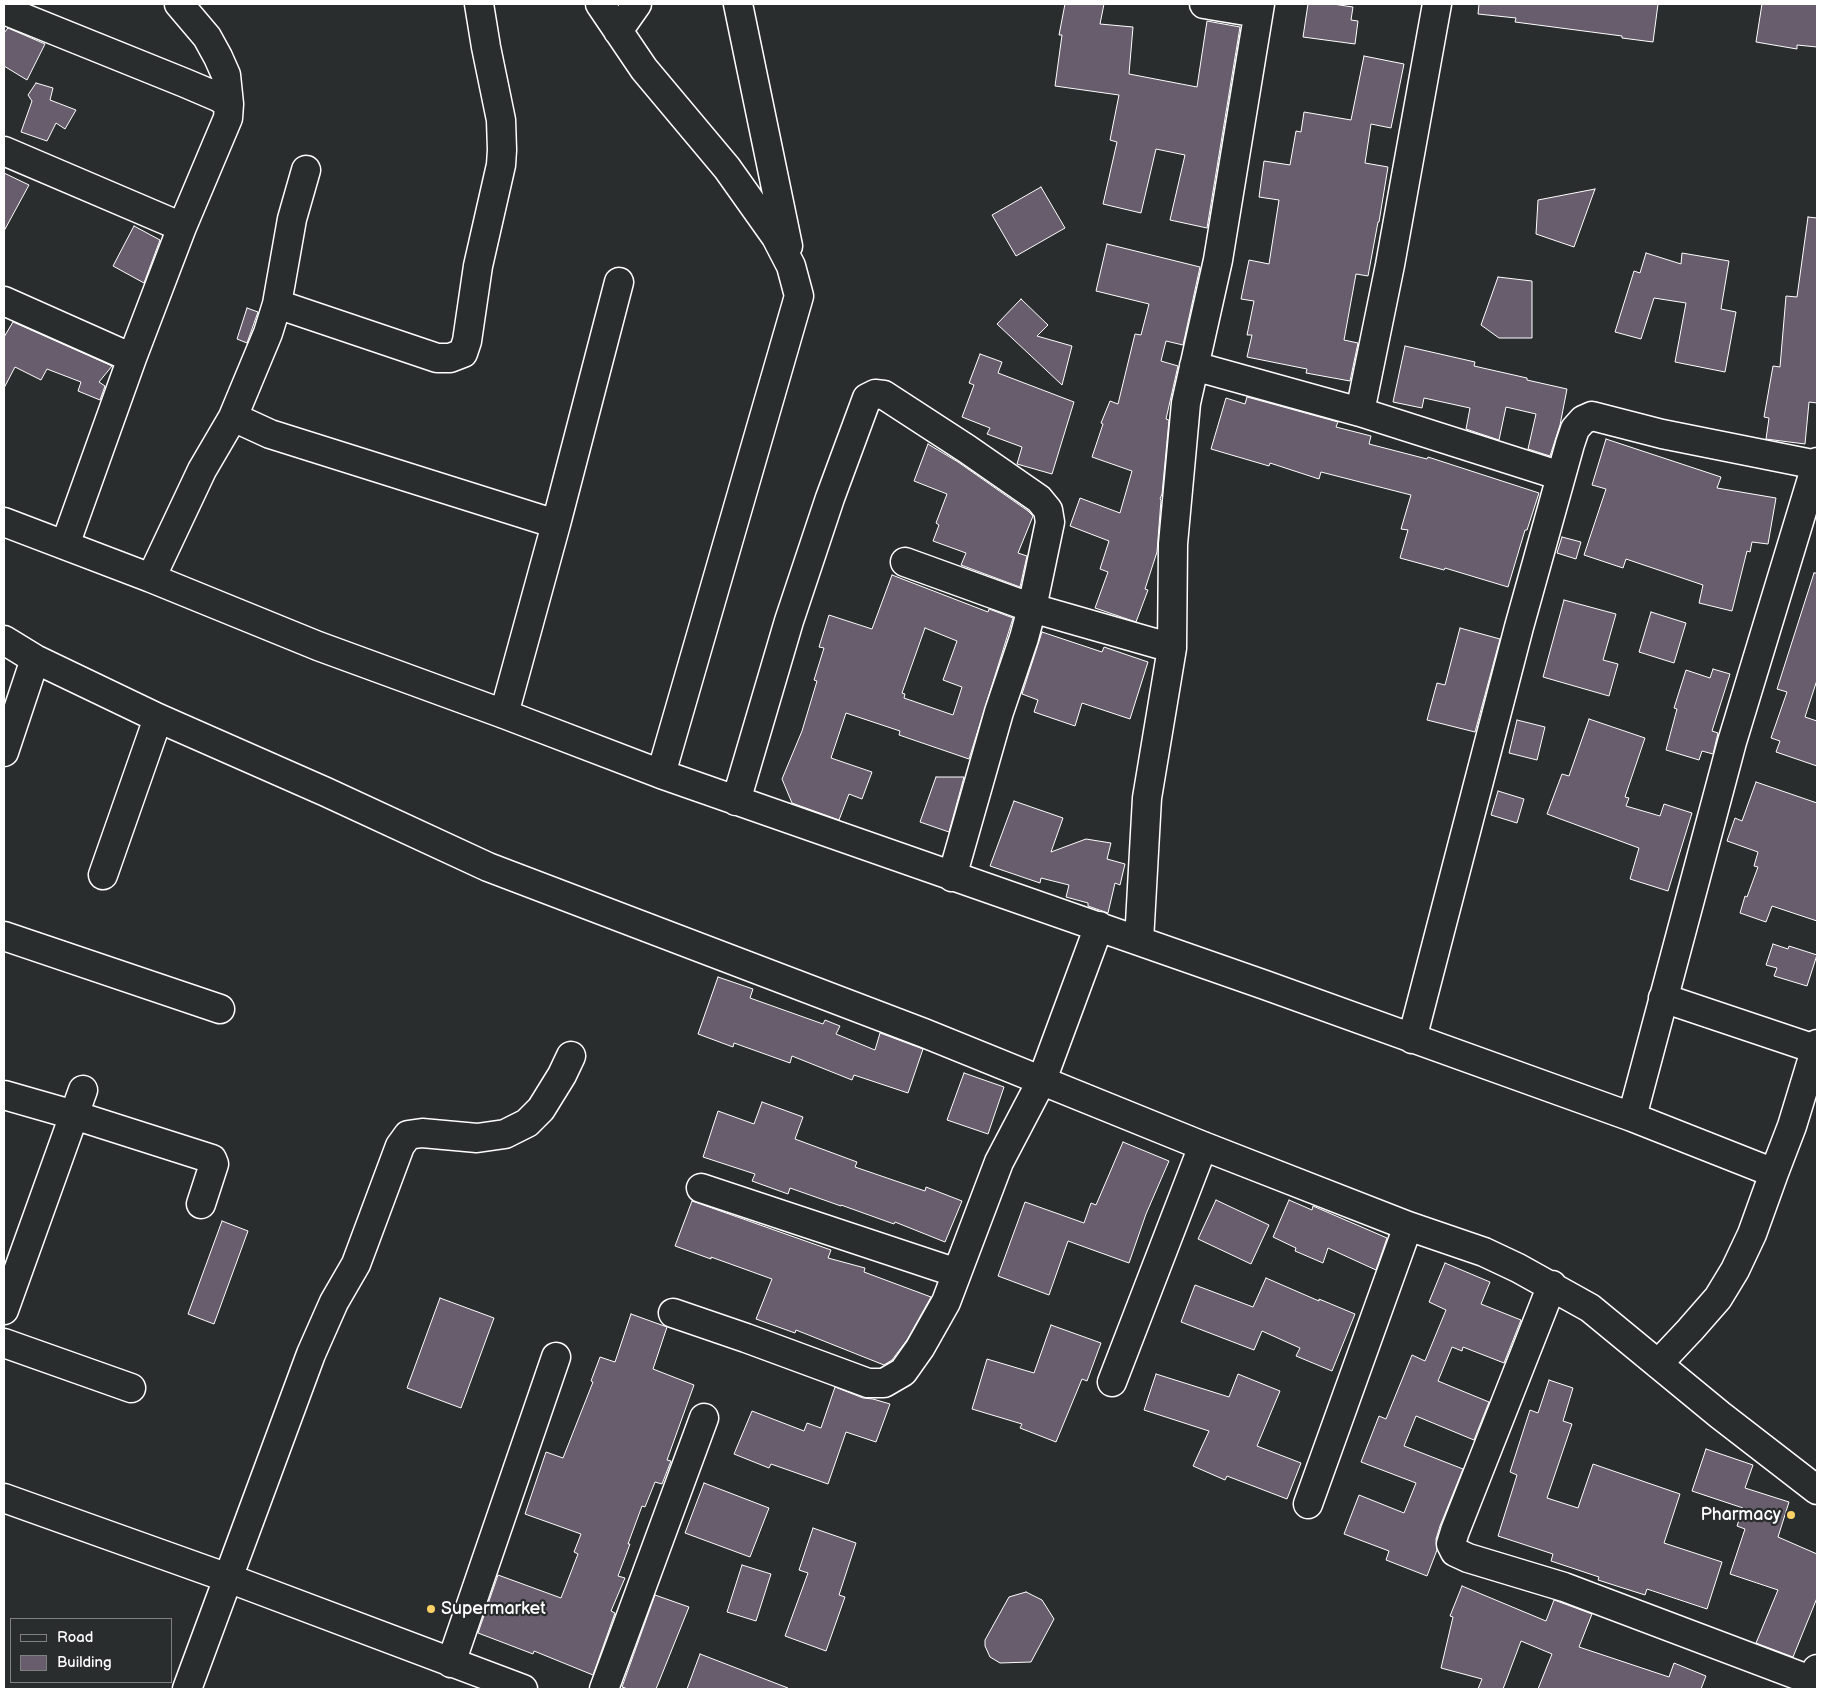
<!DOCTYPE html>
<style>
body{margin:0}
#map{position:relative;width:1821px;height:1693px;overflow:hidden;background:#2a2d2e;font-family:"Balsamiq Sans",sans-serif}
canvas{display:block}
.frame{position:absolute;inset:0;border:5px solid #fff;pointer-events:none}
.legend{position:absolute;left:10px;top:1618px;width:162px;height:65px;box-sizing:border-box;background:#2a2d2e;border:1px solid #7f8182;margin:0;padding:6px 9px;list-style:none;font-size:15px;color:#fff}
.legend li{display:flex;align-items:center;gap:10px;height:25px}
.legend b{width:25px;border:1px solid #7f8182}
</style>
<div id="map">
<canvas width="1821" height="1693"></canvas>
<div class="frame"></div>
<ul class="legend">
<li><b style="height:6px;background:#2a2d2e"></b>Road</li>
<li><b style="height:14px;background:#685d6c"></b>Building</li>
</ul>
</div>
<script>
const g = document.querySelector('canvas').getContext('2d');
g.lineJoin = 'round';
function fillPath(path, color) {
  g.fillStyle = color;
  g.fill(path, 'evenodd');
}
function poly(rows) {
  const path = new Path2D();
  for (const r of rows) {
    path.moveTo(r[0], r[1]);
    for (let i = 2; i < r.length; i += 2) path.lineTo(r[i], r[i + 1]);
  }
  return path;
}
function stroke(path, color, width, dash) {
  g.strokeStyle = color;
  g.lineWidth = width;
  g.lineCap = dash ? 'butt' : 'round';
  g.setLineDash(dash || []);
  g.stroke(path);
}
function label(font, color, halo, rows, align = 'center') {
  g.font = font + ' "Balsamiq Sans",sans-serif';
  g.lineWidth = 4.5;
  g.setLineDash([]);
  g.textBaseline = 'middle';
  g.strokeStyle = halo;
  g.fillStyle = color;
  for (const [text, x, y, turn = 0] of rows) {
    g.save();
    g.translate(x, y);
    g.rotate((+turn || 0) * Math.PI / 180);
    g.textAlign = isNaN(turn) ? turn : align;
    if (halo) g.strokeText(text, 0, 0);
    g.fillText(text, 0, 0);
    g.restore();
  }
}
const building = poly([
 [1065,4,1104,4,1100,24,1133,27,1129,74,1197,87,1207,21,1240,27,1207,228,1170,220,1185,155,1156,149,1141,213,1103,204,1117,142,1110,140,1119,95,1055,86,1062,35,1059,35,1065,4],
 [1308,4,1333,4,1353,7,1351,20,1358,21,1355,44,1303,37,1308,4],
 [1479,4,1658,4,1653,42,1622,38,1622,36,1515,22,1516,18,1478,14,1479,4],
 [1762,4,1817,4,1817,47,1797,45,1797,49,1756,42,1762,4],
 [8,28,45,44,27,80,4,66,4,33,8,28],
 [1364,56,1404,64,1391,128,1371,124,1365,163,1388,167,1379,222,1378,222,1368,276,1356,274,1344,340,1358,343,1350,381,1306,373,1307,369,1247,357,1252,335,1247,335,1254,301,1241,299,1249,260,1269,264,1279,200,1259,197,1264,161,1290,165,1296,131,1301,132,1304,112,1351,120,1364,56],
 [36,83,53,88,50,100,76,110,65,129,56,123,47,141,21,132,32,101,28,95,36,83],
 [4,173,29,185,4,231,4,173],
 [1041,187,1065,228,1016,256,992,215,1041,187],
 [1595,189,1574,247,1536,234,1538,200,1595,189],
 [1808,217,1817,218,1817,403,1809,402,1805,444,1766,439,1769,418,1764,417,1773,366,1780,367,1786,296,1797,297,1808,217],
 [134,226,160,240,144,283,113,266,134,226],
 [1107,244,1200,267,1183,345,1166,341,1161,361,1178,366,1166,419,1169,420,1162,494,1160,499,1161,500,1157,552,1145,589,1148,590,1136,622,1095,608,1108,572,1100,569,1109,541,1070,526,1080,498,1120,513,1132,471,1092,457,1103,424,1101,423,1110,401,1118,404,1135,334,1141,335,1149,304,1096,291,1107,244],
 [1646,253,1681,264,1682,253,1729,261,1721,309,1736,312,1725,372,1675,362,1686,303,1654,298,1641,339,1615,332,1634,271,1640,273,1646,253],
 [1498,277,1532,281,1532,338,1499,338,1481,325,1498,277],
 [1021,299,1048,325,1037,336,1072,346,1062,385,997,324,1021,299],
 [247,308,258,312,247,343,237,339,247,308],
 [13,322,112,366,99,382,105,386,100,400,78,391,81,382,47,369,41,380,15,367,4,388,4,337,13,322],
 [1405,346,1475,362,1474,366,1527,378,1527,380,1567,389,1560,425,1550,456,1528,449,1536,414,1506,407,1499,440,1466,429,1470,408,1424,398,1422,408,1393,402,1405,346],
 [980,354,1002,362,998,373,1074,402,1052,474,1017,464,1022,447,987,434,990,428,962,417,974,385,969,383,980,354],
 [1247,397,1338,422,1336,427,1371,436,1369,444,1427,459,1428,457,1539,493,1527,530,1525,530,1508,587,1445,568,1444,570,1400,558,1408,530,1401,529,1411,495,1321,472,1319,479,1270,463,1269,466,1211,449,1226,398,1245,404,1247,397],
 [1606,439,1721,477,1717,488,1776,498,1768,544,1752,542,1750,552,1747,551,1732,611,1699,603,1703,585,1626,559,1623,568,1584,555,1606,489,1592,485,1606,439],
 [928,444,958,462,1028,511,1033,516,1018,553,1027,556,1020,587,961,565,966,553,933,541,939,525,936,523,947,494,914,481,928,444],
 [1562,537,1581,542,1576,559,1557,553,1562,537],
 [1814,573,1817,573,1817,680,1805,717,1817,721,1817,766,1776,752,1780,741,1771,738,1787,692,1777,689,1814,573],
 [892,575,988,612,989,609,1013,618,969,759,899,735,900,731,846,713,831,758,872,772,862,799,849,794,839,820,792,803,782,779,802,731,817,681,814,680,824,648,819,647,829,615,872,629,892,575],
 [925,628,957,641,943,680,962,687,953,715,904,698,905,694,902,693,925,628],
 [1564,600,1616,614,1603,660,1618,664,1609,696,1543,677,1564,600],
 [1651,612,1686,623,1674,663,1639,652,1651,612],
 [1460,628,1500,639,1475,732,1427,720,1437,683,1445,685,1460,628],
 [1042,632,1102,652,1104,647,1148,662,1130,719,1082,703,1075,726,1034,712,1038,700,1022,694,1042,632],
 [1713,669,1730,674,1712,731,1718,733,1713,754,1702,751,1699,760,1666,750,1677,709,1674,708,1686,670,1710,678,1713,669],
 [1589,719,1645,738,1625,797,1629,798,1626,806,1660,816,1664,804,1692,813,1668,891,1630,879,1639,848,1547,814,1562,774,1569,776,1589,719],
 [1517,720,1545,727,1537,760,1509,753,1517,720],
 [936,777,964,777,949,832,920,822,936,777],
 [1756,782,1817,803,1817,921,1772,906,1766,922,1740,913,1745,896,1747,897,1758,867,1754,866,1758,852,1727,841,1735,818,1742,821,1756,782],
 [1498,791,1524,799,1517,823,1491,815,1498,791],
 [1014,801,1063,818,1051,852,1086,839,1111,843,1107,859,1125,864,1120,885,1115,883,1108,913,1088,906,1088,903,1066,897,1069,885,1041,878,1040,883,990,866,1014,801],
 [1773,944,1788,949,1789,946,1817,955,1807,986,1774,976,1777,968,1766,965,1773,944],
 [718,977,753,989,750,998,823,1024,825,1020,840,1026,836,1034,875,1050,880,1033,923,1049,908,1093,854,1075,852,1080,792,1056,790,1063,734,1043,733,1047,698,1034,718,977],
 [964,1073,1004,1087,988,1134,947,1120,964,1073],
 [762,1102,803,1117,795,1139,857,1162,855,1167,925,1191,926,1187,962,1201,945,1242,895,1222,894,1224,841,1205,841,1206,790,1188,788,1194,752,1181,755,1174,703,1157,718,1111,754,1124,762,1102],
 [1123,1142,1169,1161,1146,1214,1129,1263,1068,1241,1049,1295,998,1276,1025,1202,1084,1223,1091,1203,1096,1205,1123,1142],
 [1216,1200,1269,1225,1251,1264,1198,1239,1216,1200],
 [1289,1200,1312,1210,1313,1206,1387,1238,1376,1270,1328,1248,1323,1263,1295,1251,1296,1248,1273,1237,1289,1200],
 [692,1201,831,1250,828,1258,865,1268,864,1272,931,1297,907,1340,892,1360,884,1365,796,1330,795,1333,756,1319,772,1279,711,1257,711,1259,675,1246,692,1201],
 [222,1221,248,1231,214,1324,188,1314,222,1221],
 [1445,1263,1490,1282,1481,1304,1521,1320,1504,1363,1463,1347,1462,1351,1452,1347,1438,1381,1489,1402,1474,1440,1416,1416,1404,1446,1463,1469,1440,1526,1436,1539,1437,1550,1427,1576,1386,1560,1389,1551,1344,1534,1359,1495,1404,1513,1416,1483,1361,1462,1379,1416,1386,1419,1412,1355,1425,1361,1446,1310,1429,1302,1445,1263],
 [1266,1278,1319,1301,1319,1299,1355,1314,1332,1371,1296,1356,1300,1348,1262,1331,1254,1350,1181,1322,1195,1285,1253,1307,1266,1278],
 [440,1298,494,1318,461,1408,407,1388,440,1298],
 [631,1314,667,1327,653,1369,694,1385,667,1460,671,1461,662,1484,655,1482,645,1507,642,1506,628,1544,630,1544,618,1576,625,1578,611,1611,615,1613,593,1675,534,1651,533,1654,478,1633,498,1575,561,1598,578,1554,574,1552,581,1534,525,1514,546,1452,563,1458,593,1382,591,1381,600,1357,615,1362,631,1314],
 [1051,1325,1101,1343,1087,1381,1082,1379,1056,1442,1020,1428,1022,1424,972,1409,987,1359,1034,1373,1051,1325],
 [1156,1374,1229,1397,1238,1374,1280,1391,1257,1446,1301,1463,1287,1499,1227,1476,1225,1480,1193,1466,1209,1431,1144,1410,1156,1374],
 [1549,1380,1573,1388,1563,1421,1572,1424,1547,1498,1578,1508,1593,1464,1680,1494,1664,1543,1722,1562,1707,1609,1647,1589,1645,1595,1598,1580,1599,1577,1551,1561,1553,1554,1498,1536,1517,1475,1510,1472,1530,1410,1538,1413,1549,1380],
 [835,1387,863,1398,873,1399,890,1404,876,1442,846,1432,828,1484,771,1464,769,1468,734,1454,752,1411,804,1431,807,1423,821,1428,835,1387],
 [1706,1449,1753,1465,1745,1488,1789,1502,1778,1537,1817,1554,1817,1598,1793,1657,1756,1643,1778,1590,1730,1574,1745,1529,1737,1526,1743,1508,1692,1491,1706,1449],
 [704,1483,769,1508,750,1557,685,1533,704,1483],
 [813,1528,856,1543,839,1595,845,1597,826,1651,785,1636,808,1573,799,1570,813,1528],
 [742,1565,771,1574,756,1621,727,1612,742,1565],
 [1462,1586,1546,1621,1554,1600,1592,1614,1579,1647,1669,1677,1674,1663,1706,1676,1701,1689,1538,1689,1552,1654,1521,1641,1503,1689,1478,1689,1482,1679,1441,1668,1453,1617,1450,1616,1462,1586],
 [1026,1592,1042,1600,1054,1619,1031,1662,1000,1663,990,1657,985,1646,985,1640,1009,1597,1026,1592],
 [655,1595,689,1607,656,1689,628,1689,622,1687,655,1595],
 [700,1654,788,1688,788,1689,687,1689,700,1654]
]);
const minor = poly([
 [179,4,207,37,218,57,226,75,229,104],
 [600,4,644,69,727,168,776,237,791,266,799,296,661,774],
 [738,4,788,246],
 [1204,4,1258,13],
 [4,10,185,83,218,97,229,104,228,118,182,227,132,358],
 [618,31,637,4],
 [4,151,182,227],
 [4,301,132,358,65,545],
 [277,304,292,219,306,170],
 [1194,366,1360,412,1561,476],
 [1360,412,1390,265,1437,4],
 [233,417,268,333,277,304,437,358,450,358,463,353,467,341,478,266,501,165,502,150,501,120,486,47,479,4],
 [4,522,151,578,318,646,504,714,661,774,1265,985,1632,1117,1774,1173,1792,1126,1817,1044],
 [556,524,619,282],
 [905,562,1032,608,1172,648],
 [151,578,202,470,233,417,270,434,556,524,504,714],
 [4,640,35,659,158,718,326,792,488,867,924,1033,1203,1146,1408,1226,1484,1252,1518,1268,1590,1308,1720,1415,1817,1490],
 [4,752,35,659],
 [736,801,789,621,830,498,867,398,875,394,884,395,967,449,1039,499,1048,510,1050,522,1032,608,1024,638,999,712,952,877],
 [103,875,158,718],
 [4,936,220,1009],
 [1139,941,1147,798,1172,648,1173,544,1186,403,1218,260,1260,4],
 [1663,998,1815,1049],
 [1412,1039,1519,627,1570,444,1575,429,1583,420,1592,416,1662,434,1817,465],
 [4,1095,74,1115,212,1159,214,1164,201,1204],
 [1632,1117,1732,742,1817,462],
 [701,1188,957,1273],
 [1552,1285,1455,1531,1451,1544,1455,1552,1468,1558,1564,1587,1813,1681,1817,1669],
 [4,1310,83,1090],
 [673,1313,746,1338,868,1383,884,1383,903,1372,920,1348,946,1302,999,1162,1042,1080,1099,926],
 [4,1343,131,1388],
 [1658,1364,1690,1330,1718,1298,1735,1270,1752,1234,1774,1173],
 [1112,1382,1203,1146],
 [4,1498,228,1578,523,1689],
 [1308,1504,1408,1226],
 [451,1663,556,1357],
 [187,1689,311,1354,334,1302,356,1264,400,1146,408,1135,422,1133,477,1138,505,1134,527,1123,541,1109,562,1075,571,1056],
 [604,1689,704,1418]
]);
const markers = [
 [1791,1515,5,"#ffd166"],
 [431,1609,5,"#ffd166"]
];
const poiNames = [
 ["Pharmacy",1781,1515],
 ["Supermarket",441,1609,"left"]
];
fillPath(building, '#685d6c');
stroke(building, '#fff', 1);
stroke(minor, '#fff', 31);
stroke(minor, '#2a2d2e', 28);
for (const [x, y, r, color] of markers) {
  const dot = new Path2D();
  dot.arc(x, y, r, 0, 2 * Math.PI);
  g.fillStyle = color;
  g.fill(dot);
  stroke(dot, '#2a2d2e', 2);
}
label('18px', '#fff', '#2a2d2e', poiNames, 'right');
</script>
